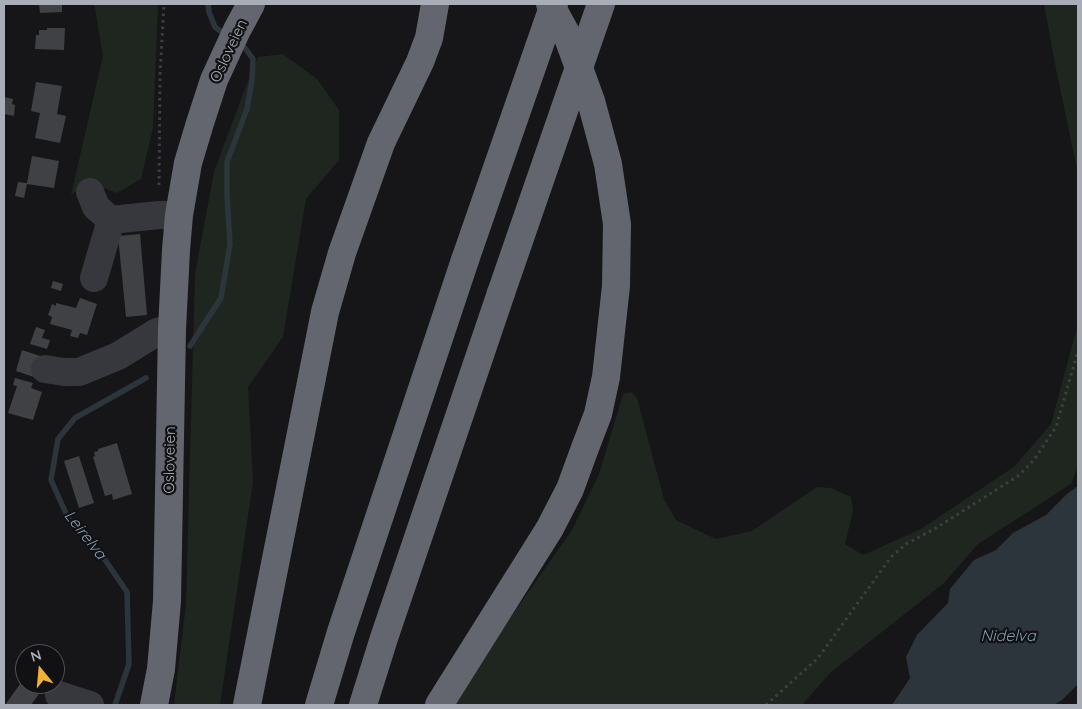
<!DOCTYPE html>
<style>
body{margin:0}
#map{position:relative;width:1082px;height:709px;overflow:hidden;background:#161618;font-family:Quicksand,sans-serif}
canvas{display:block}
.frame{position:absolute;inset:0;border:5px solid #a8adb8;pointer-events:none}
.north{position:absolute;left:15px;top:644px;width:50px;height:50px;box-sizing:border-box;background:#111113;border:1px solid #4d4f55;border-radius:50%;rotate:343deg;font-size:14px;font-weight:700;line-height:20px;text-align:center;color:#a8adb8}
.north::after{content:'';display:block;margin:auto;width:18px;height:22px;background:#f2b134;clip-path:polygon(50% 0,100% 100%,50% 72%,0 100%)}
</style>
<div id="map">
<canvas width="1082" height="709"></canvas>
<div class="frame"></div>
<div class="north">N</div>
</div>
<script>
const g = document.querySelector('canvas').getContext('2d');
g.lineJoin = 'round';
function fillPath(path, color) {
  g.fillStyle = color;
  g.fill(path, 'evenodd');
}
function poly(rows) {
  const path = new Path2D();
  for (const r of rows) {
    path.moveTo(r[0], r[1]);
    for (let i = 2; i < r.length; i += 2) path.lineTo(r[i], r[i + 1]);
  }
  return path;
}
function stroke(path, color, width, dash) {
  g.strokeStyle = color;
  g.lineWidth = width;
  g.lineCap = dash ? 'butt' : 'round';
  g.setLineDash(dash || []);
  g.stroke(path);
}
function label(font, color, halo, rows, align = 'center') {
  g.font = font + ' Quicksand,sans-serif';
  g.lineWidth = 4.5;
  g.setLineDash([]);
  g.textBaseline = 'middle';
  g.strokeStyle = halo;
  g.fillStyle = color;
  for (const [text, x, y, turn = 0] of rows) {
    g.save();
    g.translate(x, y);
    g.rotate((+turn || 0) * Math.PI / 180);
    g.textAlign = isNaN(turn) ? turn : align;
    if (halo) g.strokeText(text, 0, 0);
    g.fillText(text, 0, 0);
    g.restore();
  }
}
const green = poly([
 [93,4,158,4,153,128,141,179,117,193,99,186,76,191,71,195,103,56,95,8],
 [1044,4,1078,4,1078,174,1056,69],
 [283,54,317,79,339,110,339,160,306,199,283,337,248,387,253,482,220,705,174,705,186,603,195,274,214,172,243,94,258,57],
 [1078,324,1078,467,1071,484,978,544,944,583,830,673,802,705,449,705,572,530,599,474,623,394,631,392,637,398,664,499,676,520,716,539,752,531,817,487,831,488,851,497,853,511,845,544,863,555,921,529,1015,466,1051,424]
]);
const water = poly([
 [1078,486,1078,684,1062,700,1054,705,892,705,910,678,906,657,917,635,948,603,950,589,974,560,996,550,1013,533,1046,515,1068,493]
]);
const stream = poly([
 [208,4,209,12,215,27,226,35],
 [190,346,221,298,230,244,227,195,227,162,247,109,252,80,253,59,245,48,238,43],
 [115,705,129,664,127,592,101,554,68,518,51,480,58,439,75,418,146,378]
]);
const building = poly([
 [39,4,62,4,62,12,40,13],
 [47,28,65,28,64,50,35,49,36,35,39,35,39,30,47,30],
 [36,82,62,86,57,114,66,116,60,143,35,138,40,113,31,111],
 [4,97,13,99,12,104,15,105,14,116,4,114],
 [32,156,59,161,54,188,27,184,24,198,15,196,18,182,27,183],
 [140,234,147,315,126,317,118,236],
 [53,281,63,284,61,291,51,288],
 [80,298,97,304,87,335,80,333,78,338,70,336,72,330,50,324,52,317,48,315,52,304,56,306,56,303,76,308],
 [36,327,45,330,42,338,50,340,47,349,30,344],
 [22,350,43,357,37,378,16,371],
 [15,378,33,383,31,388,42,392,33,420,8,413,17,386,13,385],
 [117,443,132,494,113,500,112,494,105,496,93,457,95,456,94,452,98,451,98,449],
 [79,456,94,503,79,508,64,461],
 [25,677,25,684,46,684,31,705,5,705]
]);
const path = poly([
 [159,185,160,75,164,4],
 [766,705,818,658,891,557,906,544,936,528,1018,476,1034,460,1056,427,1078,351]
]);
const minor = poly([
 [90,192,96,207,111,220],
 [94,278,111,220,159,215,179,215],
 [45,369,64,372,79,372,118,356,157,332,172,329],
 [59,695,90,705]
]);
const highway = poly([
 [154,705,161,669,167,601,172,329,176,250,179,215,188,163,200,123,214,80,237,30,251,4],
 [247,705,325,312,342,253,381,143,420,62,429,38,435,4],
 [319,705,341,632,465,260],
 [363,705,384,638,501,293],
 [439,705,550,528,570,489,585,448,598,414,606,377,616,286,617,224,608,164,591,101,567,35,550,4]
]);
const highwayBridge = poly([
 [465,260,554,4],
 [501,293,601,4]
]);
const streetNames = [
 ["Osloveien",229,51,-65],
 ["Osloveien",170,460,-89]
];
const waterNames = [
 ["Leirelva",85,535,52],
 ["Nidelva",1008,636]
];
fillPath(green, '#1e261f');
fillPath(water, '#2c353c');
stroke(stream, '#2c353c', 5.5);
fillPath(building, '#404145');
stroke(path, '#3d3f44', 3, [2.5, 4]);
stroke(minor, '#37383d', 28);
stroke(highway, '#63666e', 28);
stroke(highwayBridge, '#63666e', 28);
label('15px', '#a8adb8', '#111113', streetNames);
label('italic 16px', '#7f9bb3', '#111113', waterNames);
</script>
